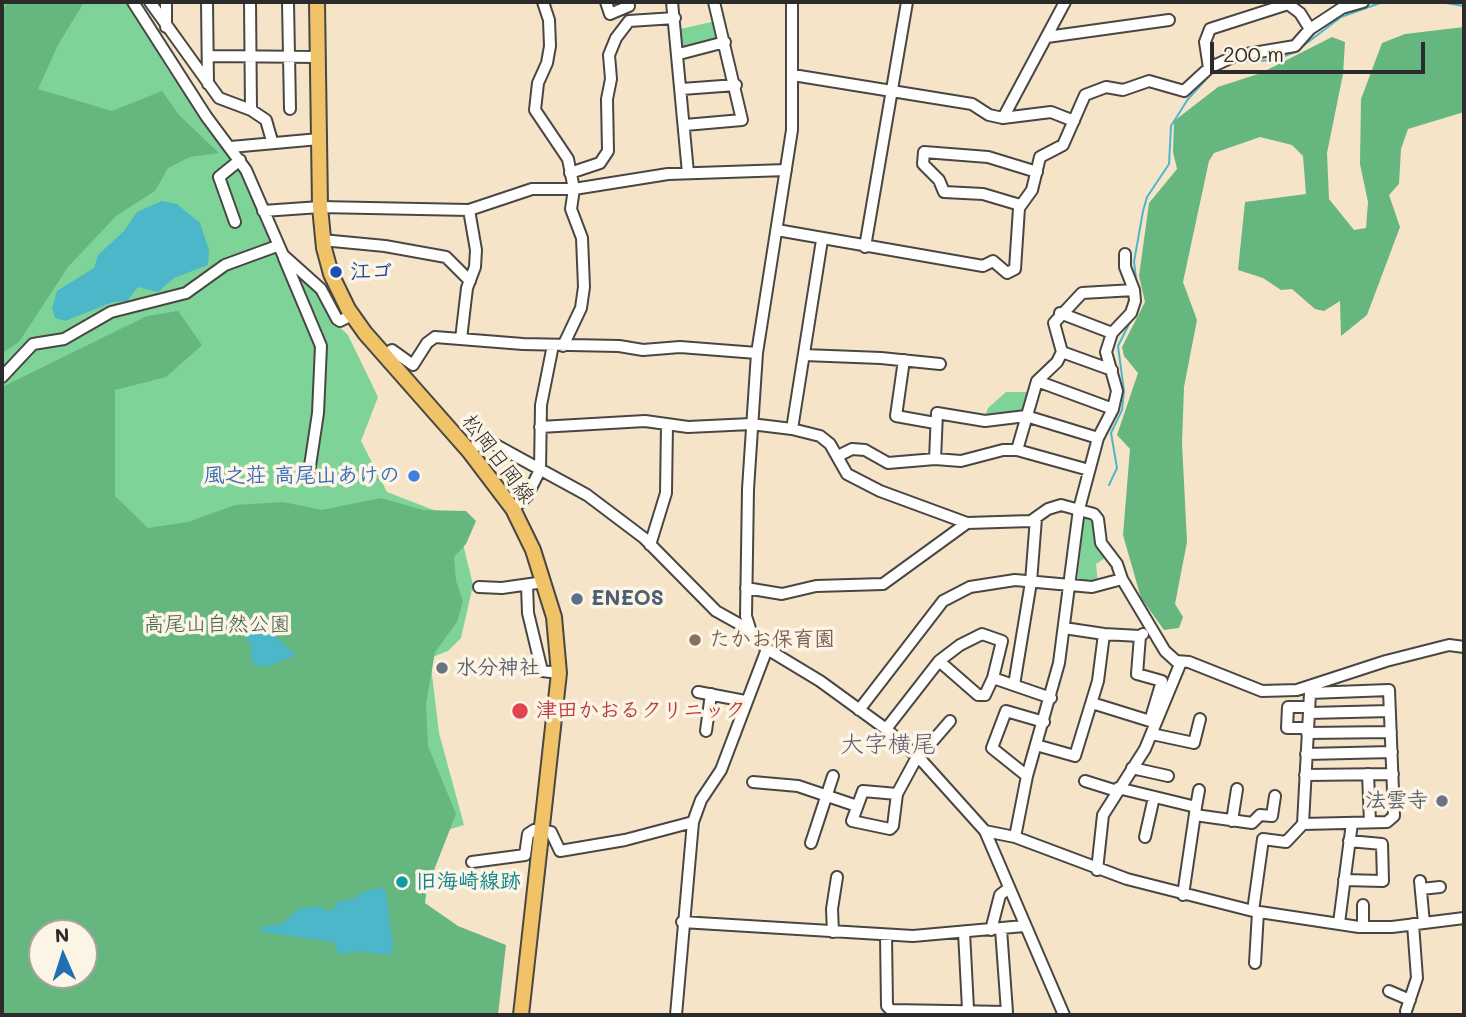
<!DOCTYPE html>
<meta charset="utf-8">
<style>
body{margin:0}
#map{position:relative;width:1466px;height:1017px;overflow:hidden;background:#f6e4c9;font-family:Mali,sans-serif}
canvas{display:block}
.frame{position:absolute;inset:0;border:4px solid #2b2b2b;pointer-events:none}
.north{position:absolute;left:28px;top:919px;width:70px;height:70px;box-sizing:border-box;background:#fcf5e5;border:2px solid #a8a49b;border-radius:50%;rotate:357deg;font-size:19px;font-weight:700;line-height:28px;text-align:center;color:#2b2b2b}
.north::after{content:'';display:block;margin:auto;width:24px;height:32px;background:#1f6fb2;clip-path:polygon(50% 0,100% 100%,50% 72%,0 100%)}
.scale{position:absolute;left:1210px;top:42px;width:215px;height:32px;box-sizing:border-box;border:4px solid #2b2b2b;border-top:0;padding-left:9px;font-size:21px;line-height:24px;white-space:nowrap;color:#2b2b2b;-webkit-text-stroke:5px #fcf5e5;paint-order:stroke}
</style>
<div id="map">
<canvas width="1466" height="1017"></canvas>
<div class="frame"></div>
<div class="north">N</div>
<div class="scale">200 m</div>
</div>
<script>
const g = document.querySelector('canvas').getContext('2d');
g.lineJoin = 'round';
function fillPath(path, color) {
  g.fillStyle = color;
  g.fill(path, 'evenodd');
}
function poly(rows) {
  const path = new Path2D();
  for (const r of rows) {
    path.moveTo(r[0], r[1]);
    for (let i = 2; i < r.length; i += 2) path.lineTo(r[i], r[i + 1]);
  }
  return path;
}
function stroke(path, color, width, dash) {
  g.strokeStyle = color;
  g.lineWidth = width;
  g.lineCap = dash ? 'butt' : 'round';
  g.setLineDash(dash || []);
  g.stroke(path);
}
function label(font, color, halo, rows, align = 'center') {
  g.font = font + ' Mali,"Klee One",sans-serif';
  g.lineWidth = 7;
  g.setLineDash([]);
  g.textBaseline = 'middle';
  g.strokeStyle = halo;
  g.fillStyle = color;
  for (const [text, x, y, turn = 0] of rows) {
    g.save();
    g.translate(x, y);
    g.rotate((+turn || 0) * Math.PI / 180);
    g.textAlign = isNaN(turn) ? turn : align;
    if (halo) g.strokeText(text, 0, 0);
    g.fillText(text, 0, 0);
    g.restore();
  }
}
const green = poly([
 [2,2,128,2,168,70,239,166,271,242,294,270,319,293,331,319,348,335,378,397,361,441,387,492,457,519,473,585,461,638,448,651,430,658,439,733,464,825,400,844,2,892],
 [716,21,721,39,682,49,680,29],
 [1006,392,1029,392,1024,409,1019,413,985,416,988,408],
 [1088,517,1094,526,1094,543,1105,558,1096,564,1098,583,1077,582,1084,519]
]);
const forest = poly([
 [9,2,84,2,58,45,38,89,112,111,162,91,179,115,219,153,190,157,168,168,155,191,116,216,68,267,19,342,2,353,2,10],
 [1464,27,1464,112,1408,129,1401,149,1399,184,1389,195,1400,227,1367,315,1341,336,1340,301,1324,311,1315,309,1292,289,1281,290,1263,278,1238,270,1245,202,1306,194,1303,156,1292,145,1260,137,1214,153,1209,161,1183,282,1197,320,1184,387,1182,443,1187,542,1175,604,1183,617,1179,628,1164,630,1141,598,1123,535,1130,449,1117,435,1138,373,1124,356,1122,347,1145,302,1139,276,1149,203,1177,169,1173,152,1174,121,1218,87,1261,73,1332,37,1345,42,1343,74,1327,153,1329,199,1354,230,1366,228,1368,202,1360,164,1361,99,1382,43,1405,34],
 [178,311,202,345,166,377,115,390,115,496,148,528,188,522,235,505,283,502,322,510,381,498,423,510,466,511,476,521,466,544,454,557,456,581,463,601,457,622,435,652,426,704,428,746,456,814,427,888,425,903,458,926,506,945,498,1015,2,1015,2,387,147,316],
 [42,933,84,933,84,975,42,975]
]);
const water = poly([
 [162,201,177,204,200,223,209,250,208,265,174,278,158,292,138,287,127,301,113,302,65,321,55,318,52,309,57,291,94,268,98,255,124,231,137,212],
 [261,627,274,635,296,655,272,665,260,667,253,663,250,654,252,647,246,638,252,630],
 [382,888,386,891,393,947,389,955,357,951,339,955,334,942,262,932,262,927,282,924,299,909,318,906,330,912,338,902,357,898,361,892]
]);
const stream = poly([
 [1440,2,1464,6],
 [1299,49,1341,17,1383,2],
 [1236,62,1274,60,1295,52],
 [1139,303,1134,262,1143,211,1147,197,1169,164,1171,126,1188,99,1212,73,1224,67],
 [1109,485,1117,468,1111,433,1122,410,1124,391,1118,346,1131,320]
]);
const minor = poly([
 [133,2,206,116,246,170,283,255,321,289,337,319,340,321,352,315],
 [150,2,219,98,251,110,266,120,272,141],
 [166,2,166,27],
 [207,2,208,84],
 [250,2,251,110],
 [288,2,290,109],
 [543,2,549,20,550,46,547,63,538,83,535,110,568,159,574,189,571,209,582,238,584,287,581,308,563,346],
 [606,2,610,14,629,6],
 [672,2,688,173],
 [792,2,792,130,757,353,748,489,746,616,752,635,767,649,820,681,886,729,923,762,985,831,1064,1015],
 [1047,37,1169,20],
 [679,54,725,42],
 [208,56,317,57],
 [1209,68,1205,42,1210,29,1288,4,1300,13,1310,29],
 [793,75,972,104,989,115,1003,118,1051,112,1074,121],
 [682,89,736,85],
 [1003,118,1065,2],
 [685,125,742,120,714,2],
 [231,147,319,139],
 [570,173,600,163,608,151,607,99,611,79,609,55,616,38,629,21,675,18],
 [1020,205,983,194,944,192,939,180,923,164,924,152,988,157,1037,172],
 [263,211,320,207,469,210,532,189,574,189,668,174,786,170],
 [235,222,219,177,240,160],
 [777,230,983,266,993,261,1007,273,1015,269,1019,208,1032,190,1040,157,1063,145,1085,95,1106,87,1123,90,1149,81,1184,91,1209,68,1235,56,1295,46,1310,29,1342,8,1363,2],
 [322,240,385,246,446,257,470,281],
 [865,247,907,2],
 [284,258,321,346,318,413,308,479],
 [1060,313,1112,333],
 [461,339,467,288,475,267,476,250,469,210],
 [1062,352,1112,370],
 [384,355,392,350,413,365,427,343,435,337,523,344,619,346,643,350,680,347,757,353],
 [804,355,881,358,940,364],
 [904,360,896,416,935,423],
 [2,377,33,344,64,339,111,312,186,293,225,265,277,246],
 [1037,381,1113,409],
 [540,427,645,421,688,427,751,424,792,429,820,436,830,444,847,474,880,491,967,523,1031,521,1048,509,1061,505,1094,514,1098,519,1101,543,1117,564,1122,579,1165,651,1176,661,1189,662,1262,691,1297,690,1386,661,1449,645,1464,647],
 [792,429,822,240],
 [1017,450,1037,381,1057,362,1062,352,1054,323,1082,293,1134,290,1125,267,1125,254],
 [469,451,482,442,492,443,587,495,644,538,716,611,750,630],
 [838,456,852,449,865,450,888,463,935,459,961,461,1003,450,1017,450,1089,470],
 [935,459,937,413,985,421,1026,416,1098,438],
 [513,509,527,496,540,470,541,405,553,345],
 [650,545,666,493,667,424],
 [527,585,528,613,542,671,559,673],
 [479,587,502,588,544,582],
 [746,588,782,594,816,586,883,584,967,523],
 [1064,628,1104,634,1140,636,1143,634],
 [993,678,1051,698],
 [1014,685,1031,582,1036,518],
 [698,692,745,701],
 [1092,703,1150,721,1162,681,1137,674,1140,636],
 [859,710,943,601,970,587,1015,580,1092,587,1122,579],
 [1309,713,1390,711],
 [1308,728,1287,728,1288,707,1309,707],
 [886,729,939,661,960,645,982,634,1002,641,993,678,985,695,978,695,939,661],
 [706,731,711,694],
 [1307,733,1391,732],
 [1152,734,1194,743,1200,719],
 [1036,745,1075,756,1098,681,1104,634],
 [1306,754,1392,752],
 [918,758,950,721],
 [1132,768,1168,776],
 [1368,774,1370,822],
 [1305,775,1393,774],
 [1027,776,992,748,1006,711,1044,722],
 [1085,781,1117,791],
 [753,782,798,786,857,806],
 [1118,788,1196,807,1183,895],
 [897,794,863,791,852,821,890,829,893,826,897,794,917,757],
 [1196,807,1199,790],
 [1195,815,1252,823,1260,815,1272,816,1275,796],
 [1232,821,1237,789],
 [985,831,1015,837,1127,879,1253,911,1359,927,1392,927,1464,918],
 [1015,837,1027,776,1059,663,1079,509,1098,438,1113,409,1117,391,1106,352,1112,333,1131,313,1135,301,1134,290],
 [1145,837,1154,797],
 [811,843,833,776],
 [472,862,525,855,528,834,534,830,551,832,560,851,625,840,693,822],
 [1097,870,1103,815,1145,749,1181,662],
 [1344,880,1383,881,1382,844,1349,841],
 [1420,881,1424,923],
 [1421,889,1440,887],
 [1253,911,1263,839,1286,842,1303,824,1310,693,1389,690,1394,816,1387,822,1303,824],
 [1363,921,1363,905],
 [682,922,913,936,1024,926],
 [1339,923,1352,823],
 [991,930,1000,895,1009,888],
 [833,932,832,909,837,877],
 [964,932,968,1009],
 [886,935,887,1006,891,1010,1007,1012,1001,929],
 [1255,963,1258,912],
 [1389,991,1410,1000],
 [1406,1011,1417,978,1413,924],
 [676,1015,693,822,701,800,721,770,767,649]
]);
const major = poly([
 [317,2,320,207,324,248,331,274,348,309,365,333,469,451,513,509,533,550,554,617,559,673,521,1015]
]);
const markers = [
 [336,272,7,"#1a4fb4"],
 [414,476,7,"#3f7fe0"],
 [577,599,7,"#5c6f8a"],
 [695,640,7,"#8d6e63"],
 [442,668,7,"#6b7280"],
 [520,711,9,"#e0444e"],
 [1442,801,7,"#6b7280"],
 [402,882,7,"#0f9aa8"]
];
const transitNames = [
 ["江ゴ",350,272]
];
const streetNames = [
 ["松岡日岡線",498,459,53]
];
const shopNames = [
 ["風之荘 高尾山あけの",400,476]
];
const serviceNames = [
 ["ENEOS",591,599]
];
const parkNames = [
 ["高尾山自然公園",217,625]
];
const educationNames = [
 ["たかお保育園",709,640]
];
const worshipNames = [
 ["水分神社",456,668],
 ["法雲寺",1428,801,"right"]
];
const healthNames = [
 ["津田かおるクリニック",536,711]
];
const cultureNames = [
 ["旧海崎線跡",416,882]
];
const quarterNames = [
 ["大字横尾",888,745]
];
fillPath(green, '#7ed498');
fillPath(forest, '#66b680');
fillPath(water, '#4cb7c9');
stroke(stream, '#4cb7c9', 2);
stroke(minor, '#494743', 14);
stroke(major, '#494743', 18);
stroke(minor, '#fff', 10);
stroke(major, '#f0c369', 14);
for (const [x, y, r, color] of markers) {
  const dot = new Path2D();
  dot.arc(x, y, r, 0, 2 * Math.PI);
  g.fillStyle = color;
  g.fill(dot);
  stroke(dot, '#fcf5e5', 2.5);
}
label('bold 21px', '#164399', '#fcf5e5', transitNames, 'left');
label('21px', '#2b2b2b', '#fcf5e5', streetNames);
label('bold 21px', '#366cbe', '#fcf5e5', shopNames, 'right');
label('bold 21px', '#4e5e75', '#fcf5e5', serviceNames, 'left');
label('21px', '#445e4c', '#fcf5e5', parkNames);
label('bold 21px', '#785e54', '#fcf5e5', educationNames, 'left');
label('bold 21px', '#5b616d', '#fcf5e5', worshipNames, 'left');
label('bold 21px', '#be3a42', '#fcf5e5', healthNames, 'left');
label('bold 21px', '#0d838f', '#fcf5e5', cultureNames, 'left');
label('24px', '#605b74', '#fcf5e5', quarterNames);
</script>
